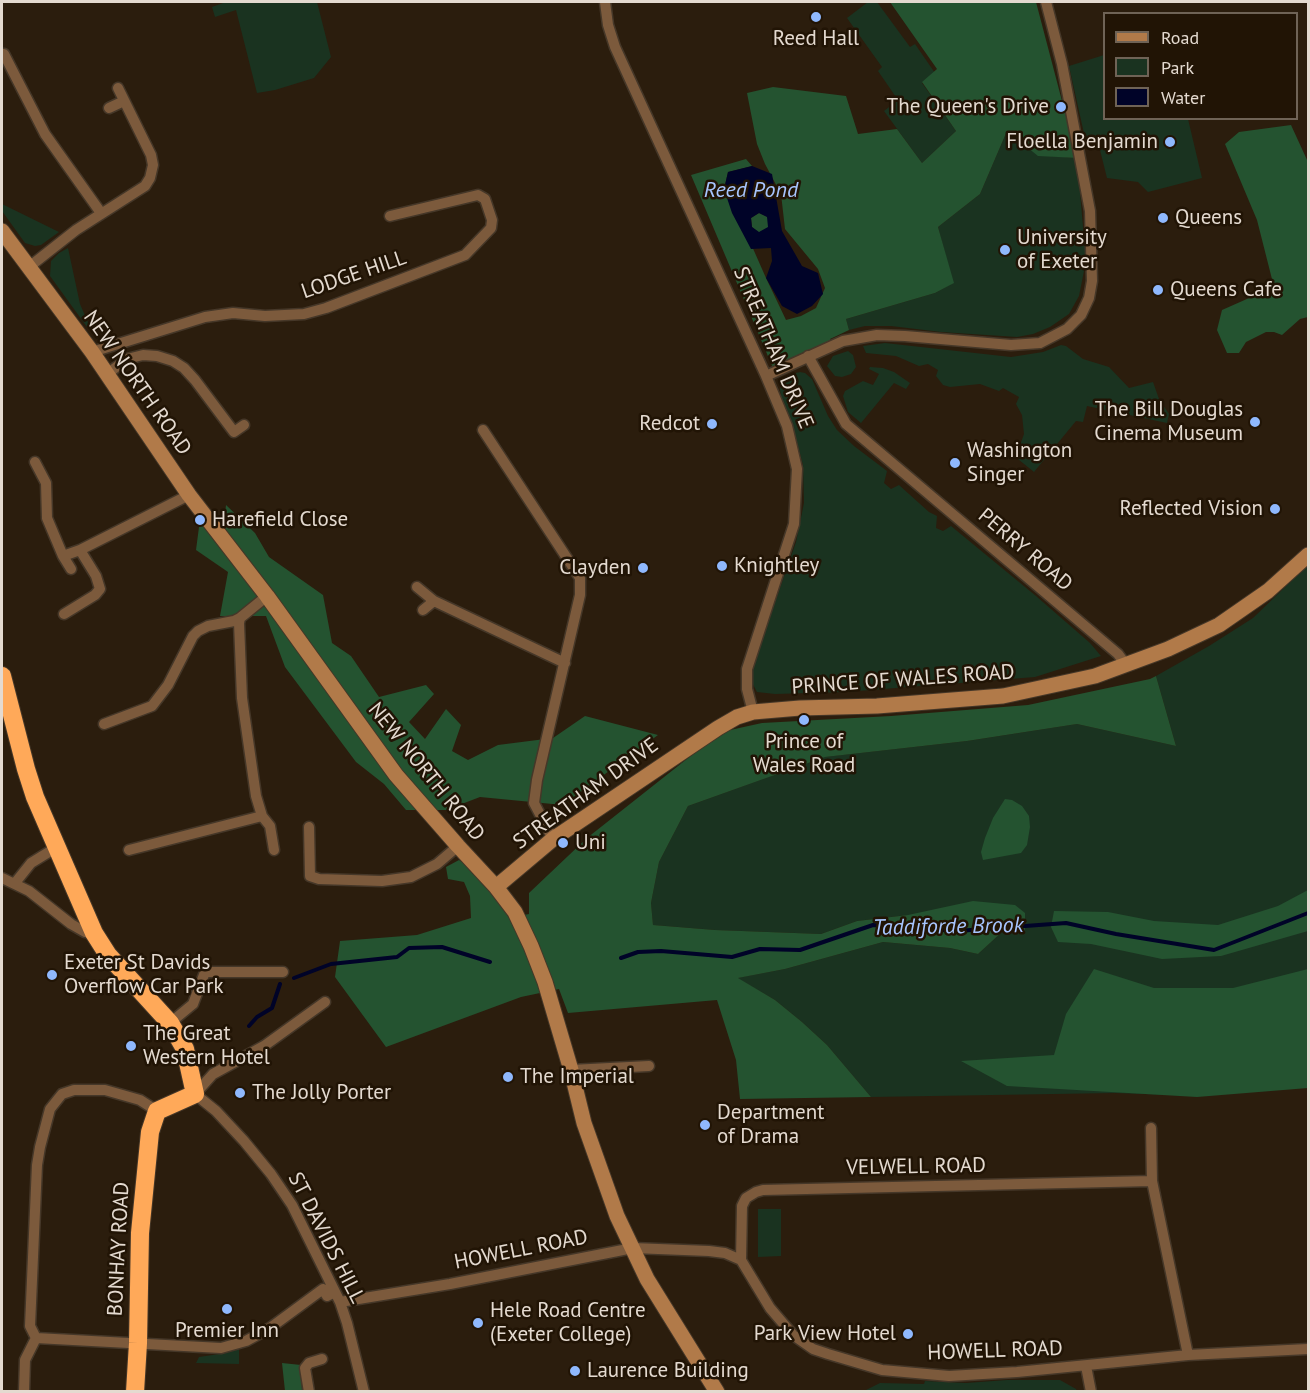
<!DOCTYPE html>
<style>
body{margin:0}
#map{position:relative;width:1310px;height:1393px;overflow:hidden;background:#2b1d0d;font-family:"PT Sans",sans-serif}
canvas{display:block}
.frame{position:absolute;inset:0;border:3px solid #e4dad0;pointer-events:none}
.legend{position:absolute;left:1103px;top:12px;width:195px;height:108px;box-sizing:border-box;background:#211405;border:2px solid #6f6356;margin:0;padding:8px 10px;list-style:none;font-size:18px;color:#e4dad0}
.legend li{display:flex;align-items:center;gap:12px;height:30px}
.legend b{width:30px;border:2px solid #6f6356}
</style>
<div id="map">
<canvas width="1310" height="1393"></canvas>
<div class="frame"></div>
<ul class="legend">
<li><b style="height:8px;background:#b17a49"></b>Road</li>
<li><b style="height:16px;background:#1a3320"></b>Park</li>
<li><b style="height:16px;background:#000328"></b>Water</li>
</ul>
</div>
<script>
const g = document.querySelector('canvas').getContext('2d');
g.lineJoin = 'round';
function fillPath(path, color) {
  g.fillStyle = color;
  g.fill(path, 'evenodd');
}
function poly(rows) {
  const path = new Path2D();
  for (const r of rows) {
    path.moveTo(r[0], r[1]);
    for (let i = 2; i < r.length; i += 2) path.lineTo(r[i], r[i + 1]);
  }
  return path;
}
function stroke(path, color, width, dash) {
  g.strokeStyle = color;
  g.lineWidth = width;
  g.lineCap = dash ? 'butt' : 'round';
  g.setLineDash(dash || []);
  g.stroke(path);
}
function label(font, color, halo, rows, align = 'center') {
  g.font = font + ' "PT Sans",sans-serif';
  g.lineWidth = 5;
  g.setLineDash([]);
  g.textBaseline = 'middle';
  g.strokeStyle = halo;
  g.fillStyle = color;
  for (const [text, x, y, turn = 0] of rows) {
    g.save();
    g.translate(x, y);
    g.rotate((+turn || 0) * Math.PI / 180);
    g.textAlign = isNaN(turn) ? turn : align;
    if (halo) g.strokeText(text, 0, 0);
    g.fillText(text, 0, 0);
    g.restore();
  }
}
const green = poly([
 [226,2,317,2,331,57,314,78,275,90,257,93,236,10,215,17,212,7],
 [868,2,877,2,910,47,915,44,935,73,922,83,956,131,922,163,884,111,898,100,878,71,882,67,847,18],
 [1104,55,1104,118,1188,119,1202,178,1148,192,1138,182,1107,178,1100,150,1085,138,1069,66],
 [1007,131,1038,155,1077,158,1086,261,1079,296,1069,314,1050,327,1033,334,1017,337,941,332,891,326,865,326,849,330,846,319,935,293,953,283,938,227,980,194],
 [2,204,59,232,41,245,35,246,25,243,2,211],
 [68,248,80,304,90,327,87,327,50,276,51,261,59,253],
 [885,343,1011,357,1043,352,1061,345,1066,346,1083,359,1109,367,1129,388,1153,382,1159,399,1169,414,1167,423,1087,406,1083,422,1076,421,1034,472,1008,451,1010,448,1018,451,1024,434,1022,415,1016,404,1019,397,1003,388,999,391,980,384,950,387,943,385,936,376,938,370,928,364,919,366,896,356,866,353,863,346],
 [848,351,853,355,856,367,851,374,842,377,835,376,827,366,833,356],
 [870,367,883,368,894,372,910,383,906,389,894,383,861,423,848,412,843,396,845,391,863,381,873,385,879,374,869,369],
 [800,372,805,373,812,379,828,416,837,430,854,446,887,471,884,483,891,489,899,485,929,512,937,516,936,528,943,531,951,526,1036,596,1090,643,1101,656,1035,677,845,692,775,694,757,692,749,677,796,542,804,503,803,465,791,420,781,397,780,389,784,380,792,374],
 [1308,565,1308,1087,1199,1096,1115,1093,871,1097,827,1045,802,1022,775,1000,737,978,785,969,883,942,950,948,978,954,1002,932,908,915,857,921,821,934,715,930,653,925,651,903,659,862,688,806,824,757,967,741,1077,724,1176,746,1156,676,1209,646,1253,618],
 [758,1209,781,1209,781,1256,758,1257],
 [239,1349,239,1364,196,1363,199,1357,226,1353],
 [1007,1380,1060,1380,1076,1389,1077,1391,864,1391,880,1383,924,1384,925,1381,966,1383]
]);
const forest = poly([
 [890,2,1036,2,1077,158,1038,156,1007,131,980,194,938,227,954,283,935,293,846,319,849,330,830,339,834,345,804,352,773,368,691,175,746,159,752,166,728,172,725,185,766,278,786,320,801,316,816,308,825,288,818,269,785,229,781,194,765,164,757,144,747,93,773,87,846,96,858,134,897,129,922,163,956,131,922,82,937,69],
 [1291,125,1308,162,1308,317,1300,319,1282,335,1274,332,1266,332,1246,342,1239,353,1227,353,1217,330,1222,310,1274,287,1257,220,1225,144,1239,132],
 [759,213,768,217,768,228,759,233,752,227,751,218],
 [226,505,255,533,269,557,323,595,332,643,351,656,379,697,426,685,434,694,409,722,425,739,446,709,461,725,452,751,468,760,498,745,553,738,585,716,658,735,563,805,480,797,446,810,406,810,384,784,356,762,285,667,266,616,220,616,228,572,196,550,199,527,225,514],
 [1156,676,1176,746,1077,724,967,741,825,757,688,806,659,862,651,903,653,925,715,930,821,934,857,921,908,915,973,901,1015,905,1025,913,1025,931,1002,932,978,954,950,948,883,942,785,969,738,978,775,1000,802,1022,827,1045,871,1097,740,1099,736,1060,717,1000,568,1013,559,989,521,997,386,1047,335,977,340,941,417,935,471,918,470,896,464,882,448,879,446,867,459,860,474,870,494,893,509,918,529,914,529,893,587,838,721,732,762,723,891,716,1028,705,1150,679],
 [1005,799,1012,800,1022,806,1029,816,1030,827,1027,845,1021,853,983,860,981,852,985,838,993,818],
 [1308,890,1308,931,1221,956,1162,959,1091,944,1058,942,1051,927,1054,911,1108,912,1154,921,1218,925,1278,906],
 [1094,969,1154,988,1233,988,1308,969,1308,1088,1197,1097,1007,1086,961,1061,1054,1055,1066,1014],
 [282,1363,301,1365,302,1391,285,1391]
]);
const water = poly([
 [752,166,772,174,782,231,802,266,818,273,823,294,812,306,797,314,782,306,766,278,772,261,771,248,751,249,732,213,724,189,728,172],
 [759,213,767,217,768,227,759,232,752,227,751,218]
]);
const stream = poly([
 [621,958,638,952,661,951,732,957,760,949,800,950,873,925,957,931,1066,923,1116,934,1214,950,1308,913],
 [294,978,331,964,397,957,409,948,442,947,490,962],
 [249,1026,257,1017,272,1008,280,984]
]);
const street = poly([
 [605,2,608,25,615,47,766,376,787,426,797,469,794,524,747,669,747,689,753,712],
 [2,54,4,54,45,134,101,213],
 [109,108,124,101],
 [29,267,76,230,145,186,150,178,153,165,151,155,118,88],
 [92,352,205,317,233,313,265,316,304,314,326,308,465,255,491,228,492,220,485,199,478,195,390,216],
 [808,356,846,424,1118,654,1126,665],
 [107,374,127,359,143,355,157,356,173,361,184,368,195,380,234,432,244,425],
 [766,376,843,341,877,335,905,336,1011,345,1040,343,1067,329,1081,315,1089,298,1092,281,1090,211,1062,64,1046,2],
 [483,430,580,578,580,595,537,780,534,803,553,839],
 [35,462,46,483,47,518,63,556,80,550,189,495],
 [63,556,71,569],
 [417,587,434,601,565,663],
 [267,596,240,618,239,623,242,698,256,796,262,816,270,826,274,850],
 [423,610,434,601],
 [64,614,95,595,100,589,96,576,80,550],
 [104,724,152,706,168,685,193,636,198,631,208,626,234,621,240,618],
 [309,827,310,876,319,879,382,881,411,877,437,864,458,846],
 [129,850,262,816],
 [2,878,29,891,71,924,85,932,94,933],
 [15,883,31,863,57,847],
 [325,1002,264,1046,213,1074,195,1094,216,1111,244,1141,271,1174,292,1205,340,1302,347,1323,364,1392],
 [170,1023,193,1004,205,972,283,972],
 [571,1070,649,1066],
 [1151,1128,1152,1181,1188,1355],
 [741,1260,742,1206,746,1198,756,1192,763,1190,1152,1181],
 [340,1302,450,1284,633,1248,709,1251,725,1253,741,1260,770,1308,793,1335,813,1349,828,1354,882,1370,949,1376,1017,1372,1188,1355,1308,1349],
 [36,1338,30,1326,37,1165,40,1147,50,1109,62,1094,74,1090,105,1090,140,1100,157,1111],
 [36,1338,221,1348,246,1341,270,1328,323,1289,327,1296,335,1292],
 [1086,1366,1091,1392],
 [24,1392,25,1360,36,1338],
 [309,1392,305,1368,309,1363,322,1359]
]);
const secondary = poly([
 [2,231,92,352,189,495,267,596,396,775,458,846,496,887,515,912,531,946,545,982,571,1070,584,1123,617,1216,647,1279,717,1392],
 [496,887,553,839,718,728,737,717,753,712,800,708,877,706,1003,696,1095,676,1168,649,1219,625,1268,591,1308,555]
]);
const highway = poly([
 [2,676,26,769,35,797,94,933,108,955,170,1023,185,1049,195,1094,157,1111,150,1132,140,1233,138,1343,135,1392]
]);
const markers = [
 [816,17,6,"#8fb8fd"],
 [1061,107,6,"#8fb8fd"],
 [1170,142,6,"#8fb8fd"],
 [1163,218,6,"#8fb8fd"],
 [1005,250,6,"#8fb8fd"],
 [1158,290,6,"#8fb8fd"],
 [1255,422,6,"#8fb8fd"],
 [712,424,6,"#8fb8fd"],
 [955,463,6,"#8fb8fd"],
 [1275,509,6,"#8fb8fd"],
 [200,520,6,"#8fb8fd"],
 [722,566,6,"#8fb8fd"],
 [643,568,6,"#8fb8fd"],
 [804,720,6,"#8fb8fd"],
 [563,843,6,"#8fb8fd"],
 [52,975,6,"#8fb8fd"],
 [131,1046,6,"#8fb8fd"],
 [508,1077,6,"#8fb8fd"],
 [240,1093,6,"#8fb8fd"],
 [705,1125,6,"#8fb8fd"],
 [227,1309,6,"#8fb8fd"],
 [478,1323,6,"#8fb8fd"],
 [908,1334,6,"#8fb8fd"],
 [575,1371,6,"#8fb8fd"]
];
const poiNames = [
 ["Reed Hall",816,39,"center"],
 ["The Queen's Drive",1049,107,"right"],
 ["Floella Benjamin",1158,142,"right"],
 ["Queens",1175,218],
 ["University",1017,238],
 ["of Exeter",1017,262],
 ["Queens Cafe",1170,290],
 ["The Bill Douglas",1243,410,"right"],
 ["Cinema Museum",1243,434,"right"],
 ["Redcot",700,424,"right"],
 ["Washington",967,451],
 ["Singer",967,475],
 ["Reflected Vision",1263,509,"right"],
 ["Harefield Close",212,520],
 ["Knightley",734,566],
 ["Clayden",631,568,"right"],
 ["Prince of",804,742,"center"],
 ["Wales Road",804,766,"center"],
 ["Uni",575,843],
 ["Exeter St Davids",64,963],
 ["Overflow Car Park",64,987],
 ["The Great",143,1034],
 ["Western Hotel",143,1058],
 ["The Imperial",520,1077],
 ["The Jolly Porter",252,1093],
 ["Department",717,1113],
 ["of Drama",717,1137],
 ["Hele Road Centre",490,1311],
 ["(Exeter College)",490,1335],
 ["Premier Inn",227,1331,"center"],
 ["Park View Hotel",896,1334,"right"],
 ["Laurence Building",587,1371]
];
const streetNames = [
 ["LODGE HILL",354,275,-19],
 ["STREATHAM DRIVE",773,348,67],
 ["NEW NORTH ROAD",137,383,55],
 ["PERRY ROAD",1025,550,40],
 ["PRINCE OF WALES ROAD",903,680,-4],
 ["NEW NORTH ROAD",426,772,51],
 ["STREATHAM DRIVE",586,794,-36],
 ["VELWELL ROAD",916,1167,-1],
 ["ST DAVIDS HILL",326,1238,63],
 ["BONHAY ROAD",119,1249,-87],
 ["HOWELL ROAD",521,1250,-11],
 ["HOWELL ROAD",995,1351,-2]
];
const waterNames = [
 ["Reed Pond",751,191],
 ["Taddiforde Brook",948,927,-1]
];
fillPath(green, '#1a3320');
fillPath(forest, '#245330');
fillPath(water, '#000328');
stroke(stream, '#000328', 4);
stroke(street, '#453728', 13);
stroke(secondary, '#453728', 17);
stroke(highway, '#453728', 20);
stroke(street, '#7c5a3c', 10);
stroke(secondary, '#b17a49', 15);
stroke(highway, '#ffa959', 18);
for (const [x, y, r, color] of markers) {
  const dot = new Path2D();
  dot.arc(x, y, r, 0, 2 * Math.PI);
  g.fillStyle = color;
  g.fill(dot);
  stroke(dot, '#211405', 2);
}
label('21px', '#e4dad0', '#211405', poiNames, 'left');
label('21px', '#e4dad0', '#211405', streetNames);
label('italic 22px', '#a7c5fe', '#211405', waterNames);
</script>
